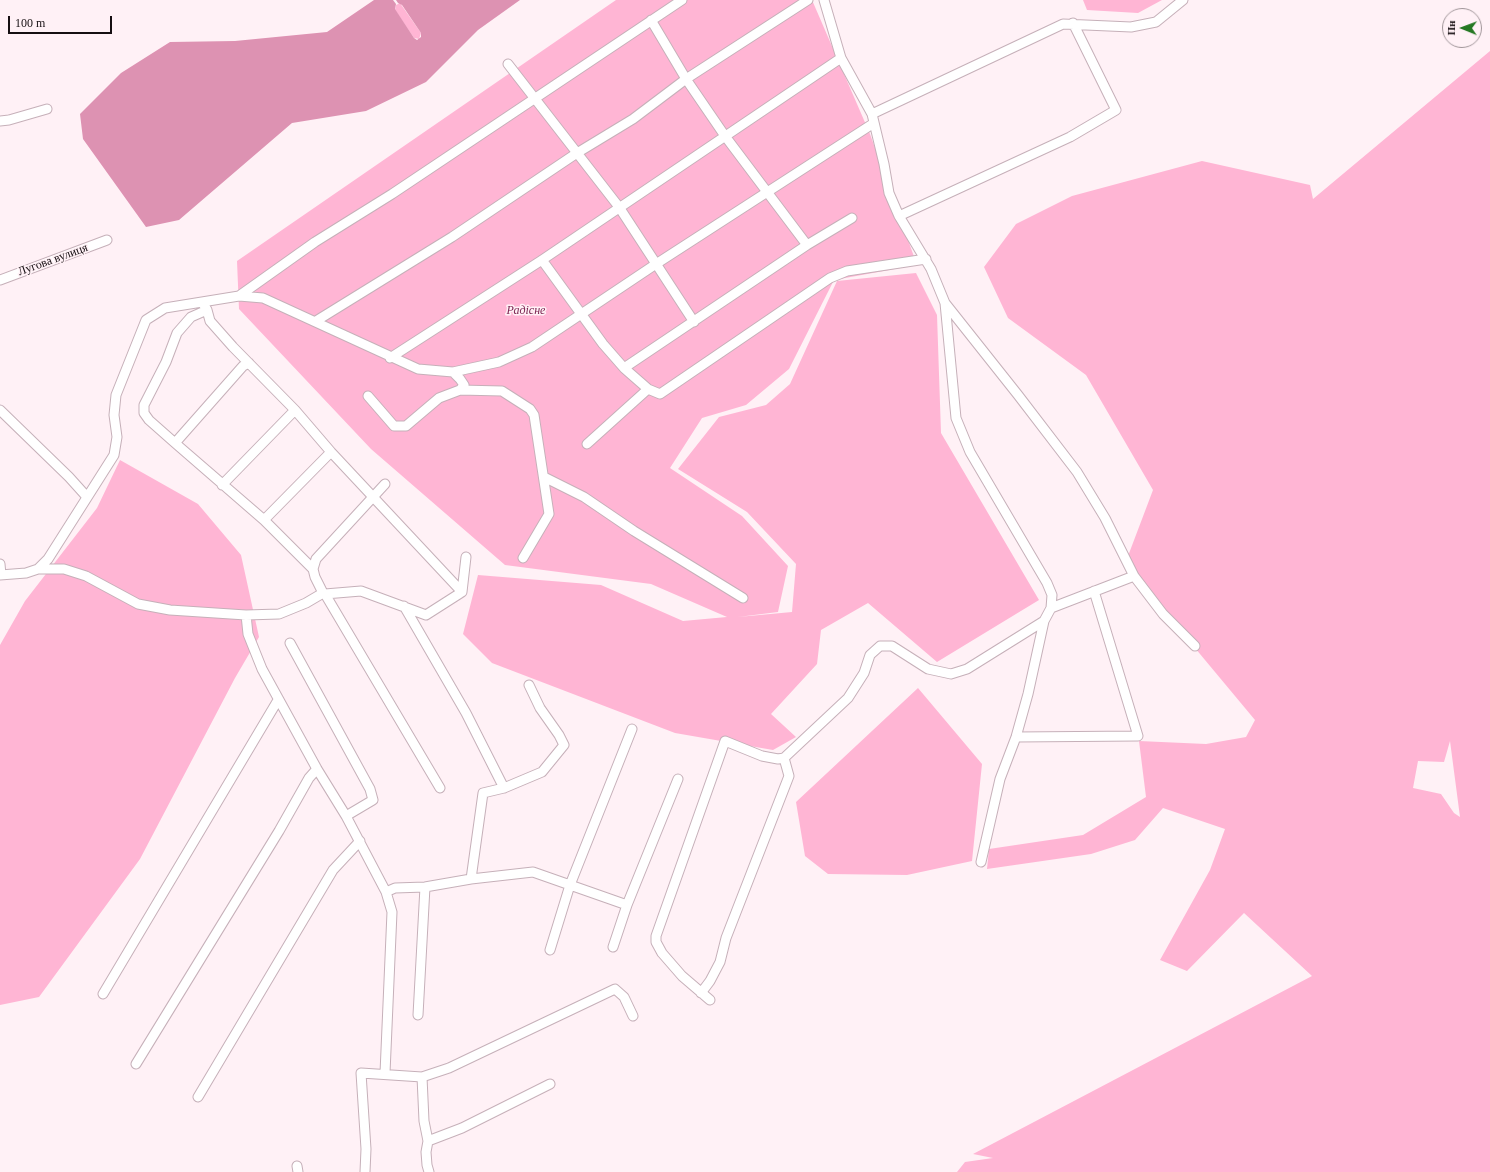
<!DOCTYPE html>
<meta charset="utf-8">
<style>
body{margin:0}
#map{position:relative;width:1490px;height:1172px;overflow:hidden;background:#fff1f6;font-family:Georgia,serif}
canvas{display:block}
.north{position:absolute;left:1442px;top:8px;width:40px;height:40px;box-sizing:border-box;background:#fff1f6;border:1px solid #a1969a;border-radius:50%;rotate:271deg;font-size:11px;font-weight:700;line-height:16px;text-align:center;color:#150e11}
.north::after{content:'';display:block;margin:auto;width:14px;height:18px;background:#257823;clip-path:polygon(50% 0,100% 100%,50% 72%,0 100%)}
.scale{position:absolute;left:8px;top:16px;width:104px;height:18px;box-sizing:border-box;border:2px solid #150e11;border-top:0;padding-left:5px;font-size:12px;line-height:14px;white-space:nowrap;color:#150e11;-webkit-text-stroke:3px #fff1f6;paint-order:stroke}
</style>
<div id="map">
<canvas width="1490" height="1172"></canvas>
<div class="north">Пн</div>
<div class="scale">100 m</div>
</div>
<script>
const g = document.querySelector('canvas').getContext('2d');
g.lineJoin = 'round';
function fillPath(path, color) {
  g.fillStyle = color;
  g.fill(path, 'evenodd');
}
function poly(rows) {
  const path = new Path2D();
  for (const r of rows) {
    path.moveTo(r[0], r[1]);
    for (let i = 2; i < r.length; i += 2) path.lineTo(r[i], r[i + 1]);
  }
  return path;
}
function stroke(path, color, width, dash) {
  g.strokeStyle = color;
  g.lineWidth = width;
  g.lineCap = dash ? 'butt' : 'round';
  g.setLineDash(dash || []);
  g.stroke(path);
}
function label(font, color, halo, rows, align = 'center') {
  g.font = font + ' Georgia,serif';
  g.lineWidth = 3;
  g.setLineDash([]);
  g.textBaseline = 'middle';
  g.strokeStyle = halo;
  g.fillStyle = color;
  for (const [text, x, y, turn = 0] of rows) {
    g.save();
    g.translate(x, y);
    g.rotate((+turn || 0) * Math.PI / 180);
    g.textAlign = isNaN(turn) ? turn : align;
    if (halo) g.strokeText(text, 0, 0);
    g.fillText(text, 0, 0);
    g.restore();
  }
}
const green = poly([
 [616,0,812,0,870,134,917,265,834,280,789,369,746,405,702,418,670,468,742,516,788,566,778,612,738,617,792,612,796,564,747,512,678,469,719,417,766,405,790,384,837,281,916,273,937,315,941,433,1039,600,937,662,868,603,821,630,817,664,771,714,796,737,773,750,675,733,492,663,463,634,478,575,601,585,683,621,727,617,651,584,505,565,371,449,239,309,237,261],
 [1083,0,1162,0,1138,13,1087,10],
 [400,3,421,33,419,39,414,38,395,10,396,5],
 [1490,51,1490,1172,957,1172,965,1162,993,1158,973,1154,1312,976,1244,913,1187,971,1160,960,1210,870,1225,829,1163,808,1135,840,1091,854,987,869,989,849,1083,835,1146,797,1139,741,1206,744,1246,737,1255,720,1125,564,1153,490,1086,375,1008,318,984,267,1016,224,1072,196,1202,161,1310,185,1313,199],
 [1450,741,1460,817,1454,813,1441,794,1413,788,1418,761,1444,762],
 [120,460,198,504,241,555,259,637,235,678,140,859,39,997,0,1005,0,645,25,601,97,508],
 [918,688,982,764,972,861,907,875,828,874,805,856,796,802]
]);
const water = poly([
 [374,0,393,0,396,4,395,9,414,38,417,40,421,37,421,33,402,5,398,3,396,0,520,0,478,30,426,82,366,111,292,123,179,220,146,227,83,139,80,114,121,73,170,42,235,41,327,32]
]);
const minor = poly([
 [824,0,841,58,872,114,884,164,889,193,899,216,931,269,945,303,1018,395,1077,472,1105,518,1134,576,1163,614,1195,646],
 [651,20,686,79,725,136,807,245],
 [508,64,619,207,694,322],
 [872,114,1063,24,1131,27,1156,22,1183,0],
 [0,121,9,120,47,109],
 [899,216,1070,137,1116,110,1073,23],
 [542,260,603,344,624,368,648,389],
 [0,280,107,240],
 [239,296,315,242,392,194,682,0],
 [202,302,207,310,210,321,233,347,295,410,331,452,462,592],
 [945,303,956,418,970,452,1047,583,1052,595,1051,608,1044,621,1028,694,1016,737,1000,779,981,862],
 [207,310,191,317,177,333,166,362,144,405,144,413,149,420,175,443,264,520,313,569],
 [316,321,452,237,577,153,633,119,686,79,808,0],
 [390,358,542,260,841,58],
 [624,368,807,245,852,218],
 [460,390,502,391,530,409,534,415,549,514,523,558],
 [368,396,394,426,406,426,439,398,460,390,464,385,460,379,453,372],
 [0,410,69,477,87,497],
 [175,443,243,366,249,363],
 [587,444,648,389,660,394,830,278,847,271,926,259],
 [544,477,584,497,634,531,743,598],
 [222,485,295,410],
 [264,520,331,452],
 [0,564,1,575],
 [38,569,64,569,86,576,138,604,170,610,246,615,279,614,306,603,323,593,325,594,361,591,426,615,462,592,466,557],
 [0,575,26,573,38,569,48,559,114,455,117,437,114,415,116,395,146,320,165,308,239,296,263,298,418,369,453,372,499,362,532,347,656,264,874,123],
 [323,593,315,577,313,569,316,559,385,484],
 [325,594,440,788],
 [404,606,466,713,504,788],
 [1051,608,1134,576],
 [246,615,248,634,262,669,317,769,346,816,386,892,392,912,385,1073],
 [290,643,370,789,373,800,346,816],
 [1016,737,1138,736,1094,591],
 [471,879,483,793,504,788,542,772,564,745,559,735,540,708,529,685],
 [386,892,395,888,425,887,471,879,533,872,627,905],
 [613,947,627,905,678,779],
 [550,950,570,885,632,729],
 [701,993,710,981,720,962,726,938,789,776,784,758],
 [103,994,278,700],
 [710,1000,682,976,662,953,656,942,656,936,725,741,762,756,778,759,784,758,848,698,864,673,870,655,880,646,892,646,928,669,951,674,967,669,1044,621],
 [418,1015,425,887],
 [136,1064,279,831,309,778,317,769],
 [422,1077,424,1121,428,1141,426,1152,427,1165,429,1172],
 [198,1097,333,870,360,841],
 [428,1141,462,1128,550,1084],
 [297,1166,298,1172],
 [365,1172,366,1149,361,1073,422,1077,449,1068,615,989,624,997,633,1016]
]);
const streetNames = [
 ["Лугова вулиця",53,260,-20]
];
const parkNames = [
 ["Радісне",526,311]
];
fillPath(green, '#ffb5d4');
fillPath(water, '#dd92b2');
stroke(minor, '#c6b0b9', 11);
stroke(minor, '#fff', 9);
label('12px', '#150e11', '#fff1f6', streetNames);
label('italic 12px', '#7d2653', '#fff1f6', parkNames);
</script>
